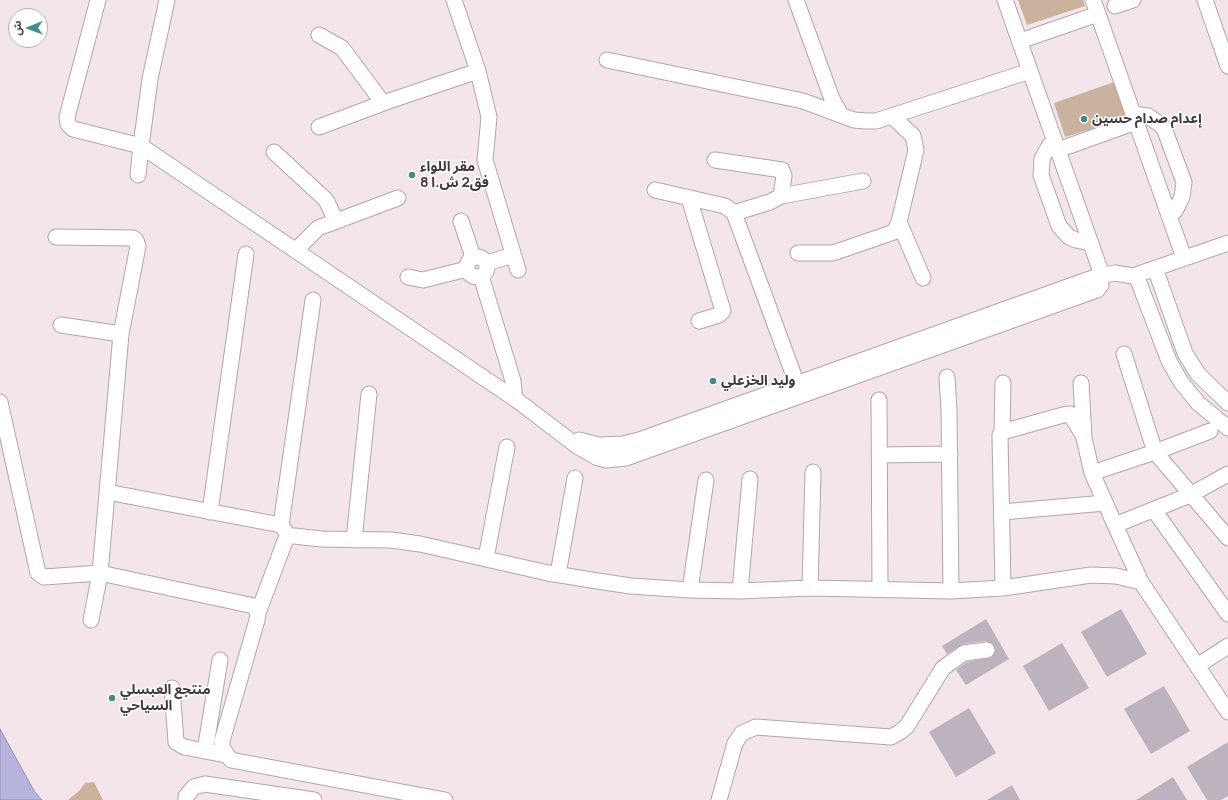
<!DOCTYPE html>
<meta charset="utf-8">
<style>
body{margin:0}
#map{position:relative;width:1228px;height:800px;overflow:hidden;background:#f4e5ea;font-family:Manrope,"Noto Sans Arabic",sans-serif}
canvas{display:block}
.north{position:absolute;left:8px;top:8px;width:40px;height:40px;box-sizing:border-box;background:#fff;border:1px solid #b3b0b1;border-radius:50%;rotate:269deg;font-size:11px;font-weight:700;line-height:16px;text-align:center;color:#403a3c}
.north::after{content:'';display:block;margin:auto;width:14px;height:18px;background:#448a84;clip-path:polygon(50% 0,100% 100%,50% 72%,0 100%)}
</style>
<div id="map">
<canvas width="1228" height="800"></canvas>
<div class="north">ش</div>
</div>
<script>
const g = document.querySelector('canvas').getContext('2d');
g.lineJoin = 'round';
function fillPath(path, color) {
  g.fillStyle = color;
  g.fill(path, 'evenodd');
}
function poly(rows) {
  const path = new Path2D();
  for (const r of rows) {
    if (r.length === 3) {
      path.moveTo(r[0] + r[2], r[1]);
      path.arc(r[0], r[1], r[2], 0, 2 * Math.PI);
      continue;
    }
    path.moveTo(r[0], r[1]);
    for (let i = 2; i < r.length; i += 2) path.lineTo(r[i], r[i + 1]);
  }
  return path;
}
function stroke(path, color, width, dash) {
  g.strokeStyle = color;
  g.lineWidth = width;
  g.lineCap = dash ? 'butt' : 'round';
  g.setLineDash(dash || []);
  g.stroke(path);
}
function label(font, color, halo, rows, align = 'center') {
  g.font = font + ' Manrope,"Noto Sans Arabic",sans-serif';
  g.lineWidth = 3;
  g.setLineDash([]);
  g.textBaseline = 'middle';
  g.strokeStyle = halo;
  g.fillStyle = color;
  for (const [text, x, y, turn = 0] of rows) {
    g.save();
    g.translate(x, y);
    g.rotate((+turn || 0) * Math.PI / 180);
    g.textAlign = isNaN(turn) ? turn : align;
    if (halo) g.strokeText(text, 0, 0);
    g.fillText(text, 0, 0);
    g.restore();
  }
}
const green = poly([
 [1018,0,1083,0,1085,6,1027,25],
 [1117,81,1128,118,1065,137,1054,103],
 [94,782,103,800,68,800,80,790,85,783]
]);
const water = poly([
 [0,729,34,791,42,800,0,800,0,729]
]);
const building = poly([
 [1121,609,1147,654,1107,677,1081,632],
 [986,619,1009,659,966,685,956,670,967,662,992,657,995,653,994,645,986,641,963,644,947,654,942,646],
 [1062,643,1089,688,1049,711,1023,666],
 [1164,686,1190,731,1151,754,1124,709],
 [969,708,996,753,956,777,929,732],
 [1228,742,1228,796,1221,800,1207,800,1187,767],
 [1173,777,1187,800,1136,800],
 [1012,785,1020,800,987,800]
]);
const minor = poly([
 [98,0,67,117,68,124,73,129,141,146,138,175],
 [167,0,150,79,141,146,518,401,577,446,596,457,606,460,626,458,1097,290,1101,285,1098,276],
 [454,0,478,71,489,117,485,160,518,270],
 [796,0,832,99,841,115],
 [1005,0,1102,275],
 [1093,0,1184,258],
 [1205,0,1228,66],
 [1115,6,1133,0],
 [319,35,342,48,383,103],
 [1020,41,1098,14],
 [607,60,803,101,854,120,866,121,876,121,1030,71],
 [1133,114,1148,116,1161,125,1165,131,1184,182,1182,197,1175,211,1169,215],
 [319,127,386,102,478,71],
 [1055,141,1049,146,1042,159,1041,175,1059,226,1069,237,1076,240,1091,243],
 [1058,150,1136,122],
 [274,152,326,200,336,221],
 [715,160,782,170,784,176,781,196],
 [655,190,725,206,734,213,797,384],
 [689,198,723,311,719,315,699,321],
 [734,213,770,202,781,196,863,181],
 [461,221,473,257],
 [899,222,923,278],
 [56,237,133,238,136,240,138,246,121,334,100,573,91,620],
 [296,250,318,228,398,198],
 [798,253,833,253,894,232,899,222,916,150,913,136,892,116],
 [477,267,10],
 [487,263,513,255],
 [1155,268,1185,353,1198,374,1228,403],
 [1136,275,1169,361,1181,382,1198,403,1228,428],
 [481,276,513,381,515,399],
 [408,277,423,280,467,269],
 [61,325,121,334],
 [1124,354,1155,452,1228,538],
 [947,377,949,410,951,591],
 [1081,383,1084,438,1092,473,1115,525,1141,582,1228,712],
 [879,400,880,589],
 [0,402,38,573,44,577,100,573,254,606,258,613,257,620,222,741,222,748,231,760,445,800],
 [1002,432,1003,383],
 [579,440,599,445,623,444,639,440,1098,276,1115,273,1133,276,1228,243],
 [880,455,950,454],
 [1092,473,1155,452,1210,431],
 [107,492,281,525,286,532],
 [1154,510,1228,614],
 [210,512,246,254],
 [1002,512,1105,503],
 [281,525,313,300],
 [1115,525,1190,495,1228,474],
 [354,540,369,394],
 [486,558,507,447],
 [558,574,575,478],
 [810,588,813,472],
 [1003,588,1000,435,1002,432,1063,415,1070,414,1083,435],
 [690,590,706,480],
 [740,591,750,479],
 [258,613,285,541,289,536,294,536,322,539,391,540,420,544,548,573,604,582,631,586,690,590,740,591,810,588,951,591,1003,588,1091,575,1116,576,1141,582],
 [1197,666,1228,646],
 [172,688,176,742,184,747,226,755],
 [205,751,220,660],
 [186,800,186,796,194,787,205,784,314,800],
 [719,800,735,743,742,733,756,727,891,737,900,732,907,726,943,668,964,653,987,650]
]);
const markers = [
 [1084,119,4,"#448a84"],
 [412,175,4,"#448a84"],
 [713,381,4,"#448a84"],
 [112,698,4,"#448a84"]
];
const poiNames = [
 ["إعدام صدام حسين",1092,119],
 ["مقر اللواء",420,167],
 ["8 فق2 ش.ا",420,183],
 ["وليد الخزعلي",721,381],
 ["منتجع العبسلي",120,690],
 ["السياحي",120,706]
];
fillPath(green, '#cbb29e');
fillPath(water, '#b6b4de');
stroke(water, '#938fad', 1);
fillPath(building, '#bcb3be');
stroke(minor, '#b3a5aa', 17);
stroke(minor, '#fff', 15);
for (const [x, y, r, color] of markers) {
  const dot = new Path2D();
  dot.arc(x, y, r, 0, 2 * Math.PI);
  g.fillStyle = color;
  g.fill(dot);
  stroke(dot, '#fff', 1.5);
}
label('bold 14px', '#403a3c', '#fff', poiNames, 'left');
</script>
